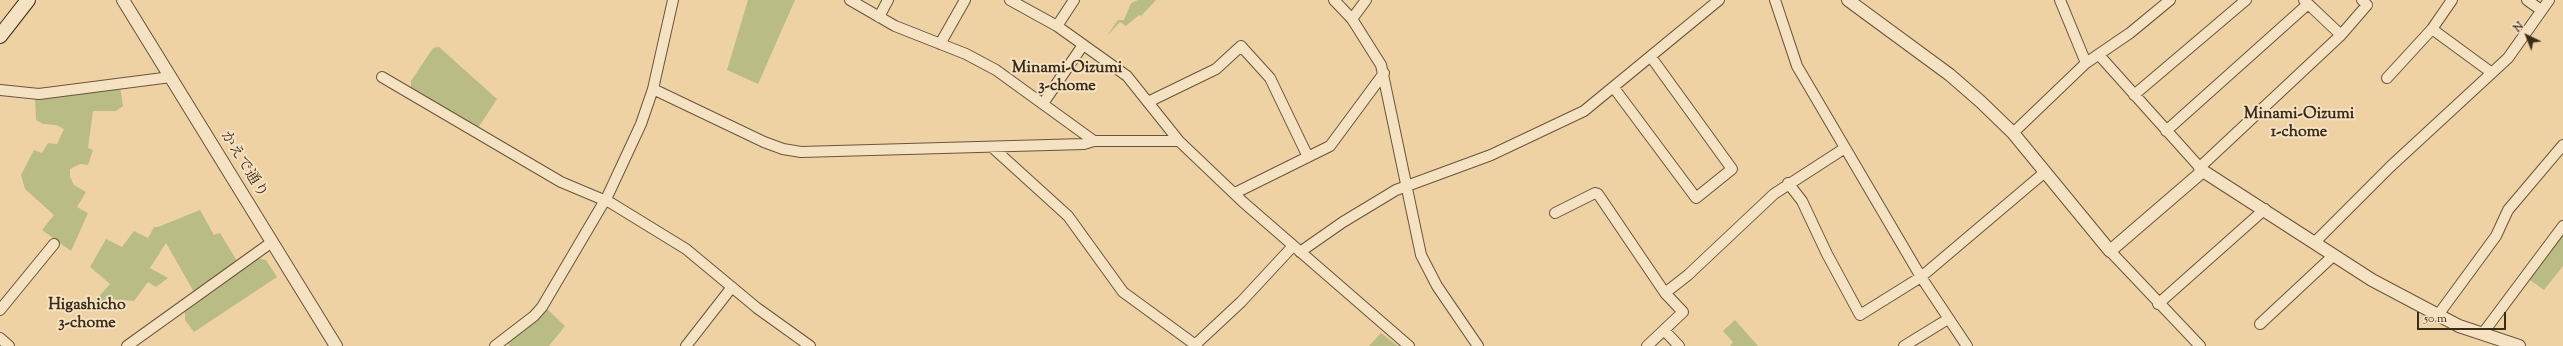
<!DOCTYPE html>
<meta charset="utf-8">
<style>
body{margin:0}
#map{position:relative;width:2563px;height:346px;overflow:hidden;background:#efd2a3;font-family:"Sorts Mill Goudy",serif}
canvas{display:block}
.north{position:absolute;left:2507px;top:16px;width:40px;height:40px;-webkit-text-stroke:3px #f5e2c3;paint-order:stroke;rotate:317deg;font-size:11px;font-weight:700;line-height:16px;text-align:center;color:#3b2b19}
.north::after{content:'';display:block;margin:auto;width:14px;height:18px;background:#3b2b19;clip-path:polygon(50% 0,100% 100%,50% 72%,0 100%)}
.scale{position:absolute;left:2417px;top:312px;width:89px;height:18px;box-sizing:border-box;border:2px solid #3b2b19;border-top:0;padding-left:5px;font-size:12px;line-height:14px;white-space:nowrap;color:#3b2b19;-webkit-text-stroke:3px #f5e2c3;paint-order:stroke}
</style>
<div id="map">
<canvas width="2563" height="346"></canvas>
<div class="north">N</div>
<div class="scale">50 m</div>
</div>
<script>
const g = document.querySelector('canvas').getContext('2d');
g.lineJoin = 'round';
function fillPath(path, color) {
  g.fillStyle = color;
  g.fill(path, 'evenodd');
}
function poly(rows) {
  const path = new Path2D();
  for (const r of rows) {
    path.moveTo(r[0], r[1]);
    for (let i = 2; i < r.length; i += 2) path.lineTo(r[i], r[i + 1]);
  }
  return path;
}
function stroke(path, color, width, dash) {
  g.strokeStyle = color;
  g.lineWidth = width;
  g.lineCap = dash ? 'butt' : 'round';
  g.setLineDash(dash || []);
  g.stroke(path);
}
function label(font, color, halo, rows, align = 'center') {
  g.font = font + ' "Sorts Mill Goudy","Noto Serif JP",serif';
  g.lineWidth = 4;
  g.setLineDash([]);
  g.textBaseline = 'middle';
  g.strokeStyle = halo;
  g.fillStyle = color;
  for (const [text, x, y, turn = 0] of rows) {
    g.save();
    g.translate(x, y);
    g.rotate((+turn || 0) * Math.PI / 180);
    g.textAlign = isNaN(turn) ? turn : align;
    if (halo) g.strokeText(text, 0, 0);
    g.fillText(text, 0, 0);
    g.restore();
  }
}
const green = poly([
 [748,0,795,0,758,84,727,70],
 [1138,0,1156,0,1141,16,1139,15,1126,26,1120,22,1106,37,1118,20,1124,20,1131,3],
 [439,47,497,99,478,128,411,88,411,81,433,48],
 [120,86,123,106,116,111,93,111,88,148,93,150,88,165,80,164,70,169,70,177,74,185,86,192,77,207,88,213,71,251,42,230,54,215,25,189,21,175,34,150,42,153,48,143,57,144,64,129,56,125,43,124,36,120,35,97],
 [200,210,214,235,220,233,237,261,194,292,166,243,150,268,168,278,156,287,148,282,134,301,109,299,99,309,93,303,110,284,90,267,106,239,122,247,134,231,148,238,154,227,158,227],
 [2563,235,2563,266,2544,290,2530,280],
 [257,258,266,260,277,277,194,332,185,320,185,311],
 [547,309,565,326,549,346,510,346,507,343,538,319],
 [1735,320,1758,346,1730,346,1733,342,1723,331],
 [1381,333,1398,346,1369,346]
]);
const minor = poly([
 [850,0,895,26,966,54,996,70,1094,141],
 [1010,0,1057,26,1127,76,1179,141,1243,202,1409,346],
 [1334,0,1352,19,1381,65,1421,255,1437,286,1478,346],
 [1775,0,1797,66,1921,277,1967,346],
 [2060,0,2086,63],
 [2304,0,2341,35],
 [2527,0,2541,10],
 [879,17,888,0],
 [1352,19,1366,0],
 [1057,26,1074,0],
 [2432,29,2452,0],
 [940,44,965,0],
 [2099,55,2203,171],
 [382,77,561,182,611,203,686,249,757,308,810,346],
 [2387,78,2432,29,2492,73],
 [1614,88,1696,198,1732,169,1651,57],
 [653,89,764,142,783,149,801,152,1084,144,1094,141,1179,141],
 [0,90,39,94,171,77],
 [2134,95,2246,0],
 [1044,102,1083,45],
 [1148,102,1216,69,1241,46,1270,78,1308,157],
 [2166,131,2308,4],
 [2013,133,2086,63,2130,33,2170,0],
 [992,147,1068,216,1123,292,1197,346],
 [2199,168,2341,35,2367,5,2362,0],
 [1788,183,1802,201,1827,254,1860,315,1921,277,2045,172],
 [1235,193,1330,146,1384,73],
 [1555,213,1595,193,1598,194,1665,293,1683,312,1647,346],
 [2315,242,2391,166,2508,58,2549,0],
 [2110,251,2200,346],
 [1300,252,1343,222,1396,190,1491,155,1584,111,1719,0],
 [1665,293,1688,275,1774,194,1845,148],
 [2158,304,2265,209],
 [0,310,54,244],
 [2438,315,2496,236,2508,210,2563,145],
 [2260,324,2334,255],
 [1664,330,1679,346],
 [2483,333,2563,226],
 [0,338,9,346],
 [1196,344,1241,302,1293,246],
 [127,346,272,242],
 [495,346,534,316,542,307,608,195,641,124,653,89,673,0],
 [686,346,732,287],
 [1904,346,1948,319]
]);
const tertiary = poly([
 [123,0,336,346],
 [1848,0,1950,75,1981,102,2013,133,2110,251,2203,171,2372,280,2459,326,2519,346]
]);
const secondary = poly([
 [0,36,28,0]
]);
const streetNames = [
 ["かえで通り",243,165,58]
];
const neighbourhoodNames = [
 ["Minami-Oizumi",1067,69],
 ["3-chome",1067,87],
 ["Minami-Oizumi",2299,115],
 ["1-chome",2299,133],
 ["Higashicho",87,306],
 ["3-chome",87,324]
];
fillPath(green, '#b9bc85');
stroke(minor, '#68553c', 12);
stroke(tertiary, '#68553c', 14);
stroke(secondary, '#3b2b19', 16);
stroke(minor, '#f5e2c3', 10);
stroke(tertiary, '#f5e2c3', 12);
stroke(secondary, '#f5e2c3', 14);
label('15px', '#3b2b19', '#f5e2c3', streetNames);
label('bold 16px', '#3b2b19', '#f5e2c3', neighbourhoodNames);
</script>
